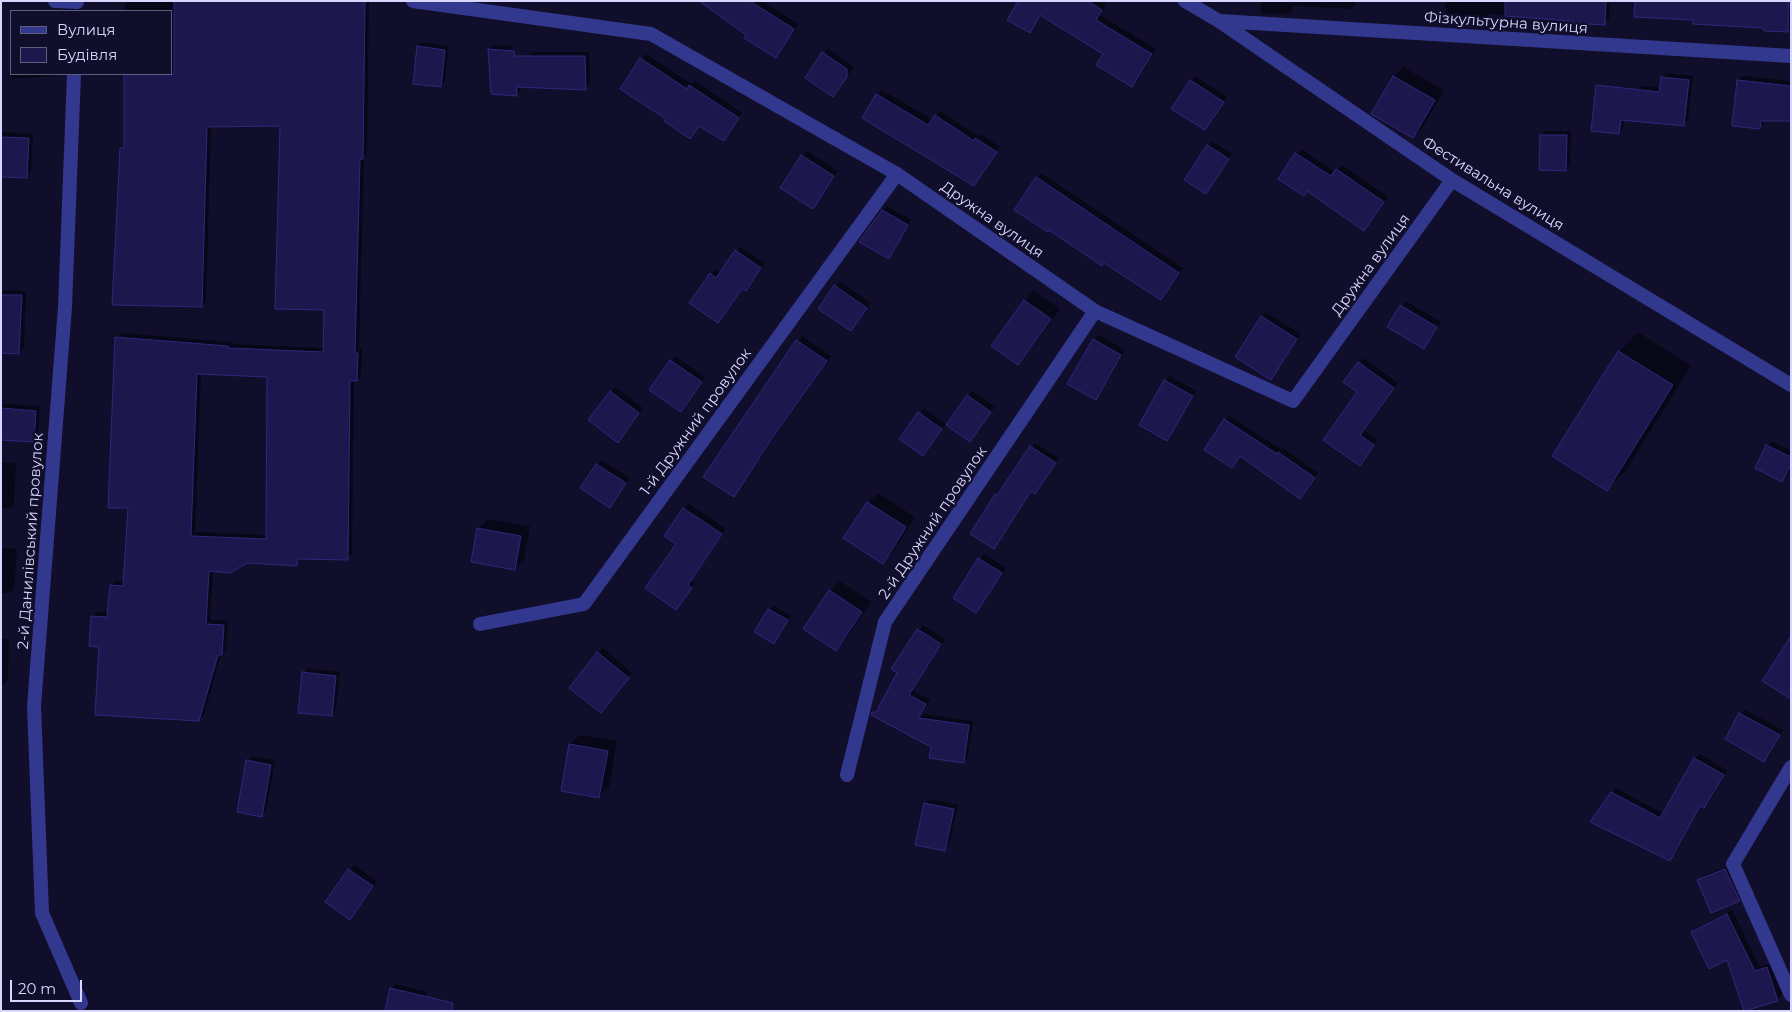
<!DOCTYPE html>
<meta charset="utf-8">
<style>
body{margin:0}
#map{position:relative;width:1792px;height:1012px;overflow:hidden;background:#100e2b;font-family:Montserrat,sans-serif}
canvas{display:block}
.frame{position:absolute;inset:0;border:2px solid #d9d7ff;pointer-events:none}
.legend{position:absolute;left:10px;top:10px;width:162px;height:65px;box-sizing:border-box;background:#100e2b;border:1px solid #605e80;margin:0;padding:6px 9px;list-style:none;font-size:15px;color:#d9d7ff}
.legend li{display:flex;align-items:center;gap:10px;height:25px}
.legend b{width:25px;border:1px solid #605e80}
.scale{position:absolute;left:10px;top:980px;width:72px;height:22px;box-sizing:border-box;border:2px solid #d9d7ff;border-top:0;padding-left:6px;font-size:15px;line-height:18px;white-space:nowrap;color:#d9d7ff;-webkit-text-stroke:4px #100e2b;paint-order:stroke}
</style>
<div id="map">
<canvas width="1792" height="1012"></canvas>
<div class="frame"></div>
<ul class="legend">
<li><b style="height:6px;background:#33388f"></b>Вулиця</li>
<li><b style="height:14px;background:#1e174e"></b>Будівля</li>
</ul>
<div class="scale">20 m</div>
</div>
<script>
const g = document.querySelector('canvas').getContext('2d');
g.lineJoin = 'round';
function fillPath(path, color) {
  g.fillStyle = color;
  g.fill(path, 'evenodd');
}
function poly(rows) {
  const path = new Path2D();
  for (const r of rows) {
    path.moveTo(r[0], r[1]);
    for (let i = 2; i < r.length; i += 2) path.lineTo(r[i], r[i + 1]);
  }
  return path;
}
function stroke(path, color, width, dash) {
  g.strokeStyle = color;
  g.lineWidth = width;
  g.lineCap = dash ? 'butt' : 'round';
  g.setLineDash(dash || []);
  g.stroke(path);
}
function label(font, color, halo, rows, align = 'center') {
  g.font = font + ' Montserrat,sans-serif';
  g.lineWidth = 4.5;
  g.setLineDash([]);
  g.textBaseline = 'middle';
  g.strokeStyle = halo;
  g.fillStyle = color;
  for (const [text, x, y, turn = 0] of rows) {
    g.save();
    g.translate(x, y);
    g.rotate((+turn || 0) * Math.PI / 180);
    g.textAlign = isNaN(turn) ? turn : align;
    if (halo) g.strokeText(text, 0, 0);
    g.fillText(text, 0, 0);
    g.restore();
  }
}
const shadow = poly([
 [126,1,369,1,367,153,364,156,359,349,362,349,361,376,357,380,354,380,352,554,348,558,301,558,296,564,247,562,213,570,210,620,228,621,226,649,221,655,204,715,199,720,100,646,92,616,97,612,109,612,111,586,115,581,125,582,130,507,116,338,121,333,232,342,232,344,324,348,325,309,281,125,211,126,206,301,202,306,122,149,125,145,125,74,171,74,171,11,126,11],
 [201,373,268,376,267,535,195,532],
 [703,1,762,1,798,24,776,57],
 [1020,1,1100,1,1106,5,1100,15,1156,49,1137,81,1132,86,1105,53,1041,14,1029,31],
 [1261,1,1356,1,1356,4,1351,9,1293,6,1293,10,1289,14,1261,13],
 [1446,1,1610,1,1609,19,1604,23,1488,14,1484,18,1446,16],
 [1642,1,1791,1,1791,27,1787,30,1695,19],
 [11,37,11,73,10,39],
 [422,42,449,46,445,81,441,86,418,47],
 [494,45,511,46,511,56,528,56,532,52,589,52,590,84,585,89,521,86,521,90,517,95,489,49],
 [828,48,854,67,833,96,806,77],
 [646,54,691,84,695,81,742,113,724,139,700,125,690,137,668,119,621,89],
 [1403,67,1444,90,1423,127,1413,137,1394,77],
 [1667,73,1693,76,1688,120,1683,125,1624,119,1623,128,1619,133,1593,130,1642,86,1661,87,1662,78],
 [11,74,56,74,54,76,12,79],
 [1195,76,1227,97,1209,124,1173,108],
 [1743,76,1791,81,1791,120,1765,120,1764,123,1760,128,1738,80],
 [882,90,933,120,940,111,979,137,981,134,1000,147,979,180,974,185,877,95],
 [1546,131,1571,131,1570,165,1566,170,1541,135],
 [1,132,33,134,31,172,27,177,1,176],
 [1212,141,1232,154,1206,193,1208,146],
 [1301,149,1335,172,1342,165,1388,197,1368,225,1308,190,1279,179],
 [807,151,838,171,813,207,802,156],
 [1041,173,1183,268,1161,299,1104,261,1016,209],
 [887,206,911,220,893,253,888,257,882,211],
 [740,247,765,263,750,285,743,288,722,317,711,274,716,270,721,273],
 [840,282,871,303,855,325,835,286],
 [5,290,26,291,24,348,19,352,1,352,1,294],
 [1034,291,1060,309,1027,354,1018,364,1025,300],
 [1406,301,1441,322,1424,348,1388,326],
 [1266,312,1301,334,1271,379,1262,317],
 [1638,332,1691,366,1626,470,1607,489,1619,352],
 [1098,335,1125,350,1100,394,1095,399,1094,340],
 [802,336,831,356,734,496,705,477],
 [675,356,705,377,685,406,651,389],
 [1363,358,1398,383,1364,430,1378,440,1359,464,1359,392,1345,382],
 [1170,376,1196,391,1171,435,1167,439,1165,381],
 [615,387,643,408,622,436,611,392],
 [972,391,995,407,974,435,968,396],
 [4,404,40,406,38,436,34,441,1,438,1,407],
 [924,408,946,424,923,455,900,438],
 [1229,416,1282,450,1283,448,1318,473,1304,492,1224,420],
 [1772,441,1791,451,1791,467,1786,476,1782,480,1767,446],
 [1035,443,1059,458,1040,487,1035,492,1032,490,998,543,993,548,996,495],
 [601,460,630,478,610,506,597,465],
 [1,462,16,463,14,504,10,508,1,508],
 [878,493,915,517,892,553,883,562,845,538,868,503],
 [689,504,726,529,692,580,695,583,680,604,677,544,684,509],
 [488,519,530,526,524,559,514,569,478,529],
 [1,548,17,549,14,589,10,593,1,593],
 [984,554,1006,568,976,612,954,598],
 [840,581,871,602,846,639,836,649,830,591],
 [773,605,791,616,773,642,756,631],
 [923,625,945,639,912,690,930,700,922,714,973,721,968,757,963,762,932,746,873,712,878,708,880,708,899,672,893,669],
 [1,639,9,639,8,680,3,685,1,685],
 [603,648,632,673,605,707,570,687],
 [308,668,340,672,336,710,331,715,303,673],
 [1745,710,1783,730,1769,756,1764,760,1740,714],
 [580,735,617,741,609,787,599,796,570,744],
 [1700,754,1727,770,1709,802,1704,807,1701,805,1674,855,1670,859,1612,793,1616,788,1664,814,1696,758],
 [252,756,275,760,266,811,261,815,247,761],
 [930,799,958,805,949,845,945,850,925,804],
 [354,865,377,881,354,914,326,902],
 [1730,865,1744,895,1739,900,1699,881,1703,876],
 [1732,910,1760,967,1771,963,1782,995,1777,1000,1728,958,1692,932,1697,928],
 [395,984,427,992,423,1011,391,989]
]);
const building = poly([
 [174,1,365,1,363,159,360,159,355,353,358,353,357,381,350,381,348,560,297,559,297,566,247,563,230,573,209,571,206,624,224,625,222,655,218,655,199,721,95,715,99,647,89,646,91,616,107,617,110,585,123,586,128,508,108,508,115,337,228,346,228,348,323,352,324,310,275,309,280,126,207,127,202,307,112,305,120,148,124,148,124,74,174,74,174,1],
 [197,374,267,377,266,539,191,536,197,374],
 [699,1,750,1,794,29,776,58,744,38,746,35,699,1],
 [1018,1,1088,1,1102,10,1096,20,1152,54,1132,87,1096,65,1103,54,1040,15,1030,33,1007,20,1018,1],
 [1505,1,1606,1,1605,25,1569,23,1569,21,1505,16,1505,1],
 [1635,1,1789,1,1788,32,1764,31,1764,28,1693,24,1693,20,1634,17,1635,1],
 [417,46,445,50,441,87,413,84,417,46],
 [488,49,514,51,515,56,585,56,586,90,517,87,517,96,491,94,488,49],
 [822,52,847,69,847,77,833,97,805,78,822,52],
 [640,58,687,89,689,85,739,118,724,141,699,126,690,139,664,121,666,119,620,89,640,58],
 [1393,76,1435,100,1413,138,1371,114,1393,76],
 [1661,77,1689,80,1684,126,1621,120,1619,134,1591,131,1596,85,1659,92,1661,77],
 [1190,80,1224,102,1205,130,1171,109,1190,80],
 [1737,80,1791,86,1791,121,1761,121,1760,129,1732,126,1737,80],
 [876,94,928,125,935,115,974,141,975,138,997,152,974,186,862,118,876,94],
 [1540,135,1567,135,1566,171,1539,170,1540,135],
 [1,137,29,138,27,178,1,177,1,137],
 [1207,145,1229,159,1206,194,1184,180,1207,145],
 [1295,153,1331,176,1336,169,1384,202,1364,231,1307,191,1304,196,1278,179,1295,153],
 [801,155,834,176,813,209,780,188,801,155],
 [1036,177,1179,273,1161,300,1104,263,1102,266,1049,230,1048,232,1014,210,1036,177],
 [882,210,908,225,889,259,859,242,882,210],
 [735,250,761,268,746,291,742,289,718,323,689,303,710,273,716,278,735,250],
 [834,285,867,308,851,331,818,309,834,285],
 [1,295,22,295,19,354,1,353,1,295],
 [1024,300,1051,319,1018,365,991,346,1024,300],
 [1400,305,1437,327,1424,349,1387,327,1400,305],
 [1261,316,1297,339,1271,380,1235,357,1261,316],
 [1093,339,1121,355,1096,400,1067,384,1093,339],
 [796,340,827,361,771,440,734,497,703,477,796,340],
 [1618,351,1673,385,1607,491,1552,456,1618,351],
 [670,360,702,382,681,412,649,390,670,360],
 [1358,362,1394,388,1360,435,1374,445,1360,466,1323,440,1357,392,1343,382,1358,362],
 [1164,380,1193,396,1167,441,1139,425,1164,380],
 [610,391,639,413,618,443,588,420,610,391],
 [967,395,991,412,970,442,946,425,967,395],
 [1,408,36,411,34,442,1,440,1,408],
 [918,412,942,429,923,456,899,439,918,412],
 [1224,419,1277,454,1278,452,1315,478,1300,499,1240,456,1232,468,1204,450,1224,419],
 [1766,445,1791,457,1791,464,1782,482,1755,468,1766,445],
 [1030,446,1056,463,1035,494,1031,491,994,549,970,534,995,494,997,495,1030,446],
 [596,464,626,483,610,508,580,488,596,464],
 [867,502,906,527,883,564,843,538,867,502],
 [683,508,722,534,688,585,692,588,676,610,645,588,676,544,664,536,683,508],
 [477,528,521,536,515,570,471,562,477,528],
 [978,558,1002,573,976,613,953,598,978,558],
 [829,590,862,612,836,651,803,629,829,590],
 [768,609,788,620,774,644,754,632,768,609],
 [917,629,941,644,909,695,926,704,919,718,969,725,964,763,929,758,931,747,871,715,872,712,876,712,897,673,891,669,917,629],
 [1791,636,1791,699,1762,681,1791,636],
 [597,652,629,678,601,713,569,688,597,652],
 [302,672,336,676,332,716,298,713,302,672],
 [1739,713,1780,735,1764,762,1725,739,1739,713],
 [569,744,608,751,599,798,561,791,569,744],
 [1694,758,1724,775,1704,808,1700,806,1670,861,1590,822,1611,792,1660,818,1694,758],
 [246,760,271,765,262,817,237,812,246,760],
 [924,803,954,809,945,851,915,845,924,803],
 [348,869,373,886,350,920,325,902,348,869],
 [1725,869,1740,901,1711,913,1697,880,1725,869],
 [1727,914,1755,971,1767,967,1778,1001,1744,1011,1727,960,1709,969,1691,932,1727,914],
 [390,988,453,1003,452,1011,385,1011,390,988]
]);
const minor = poly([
 [55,1,77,2],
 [413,1,651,34,897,174,1095,311,1293,401,1452,180],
 [1185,1,1219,21,1452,180,1791,385],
 [1220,21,1791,56],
 [74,74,65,307,34,706,42,913,81,1003],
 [480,624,584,604,897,174],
 [1791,767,1733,864,1791,995],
 [847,775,885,622,1095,311]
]);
const streetNames = [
 ["Фізкультурна вулиця",1506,23,4],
 ["Фестивальна вулиця",1493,184,32],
 ["Дружна вулиця",992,220,35],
 ["Дружна вулиця",1371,265,-54],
 ["1-й Дружний провулок",696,422,-54],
 ["2-й Дружний провулок",933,523,-56],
 ["2-й Данилівський провулок",31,541,-86]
];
fillPath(shadow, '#0007');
fillPath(building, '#1e174e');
stroke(building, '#30277d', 1);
stroke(minor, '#33388f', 14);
label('15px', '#d9d7ff', '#100e2b', streetNames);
</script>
